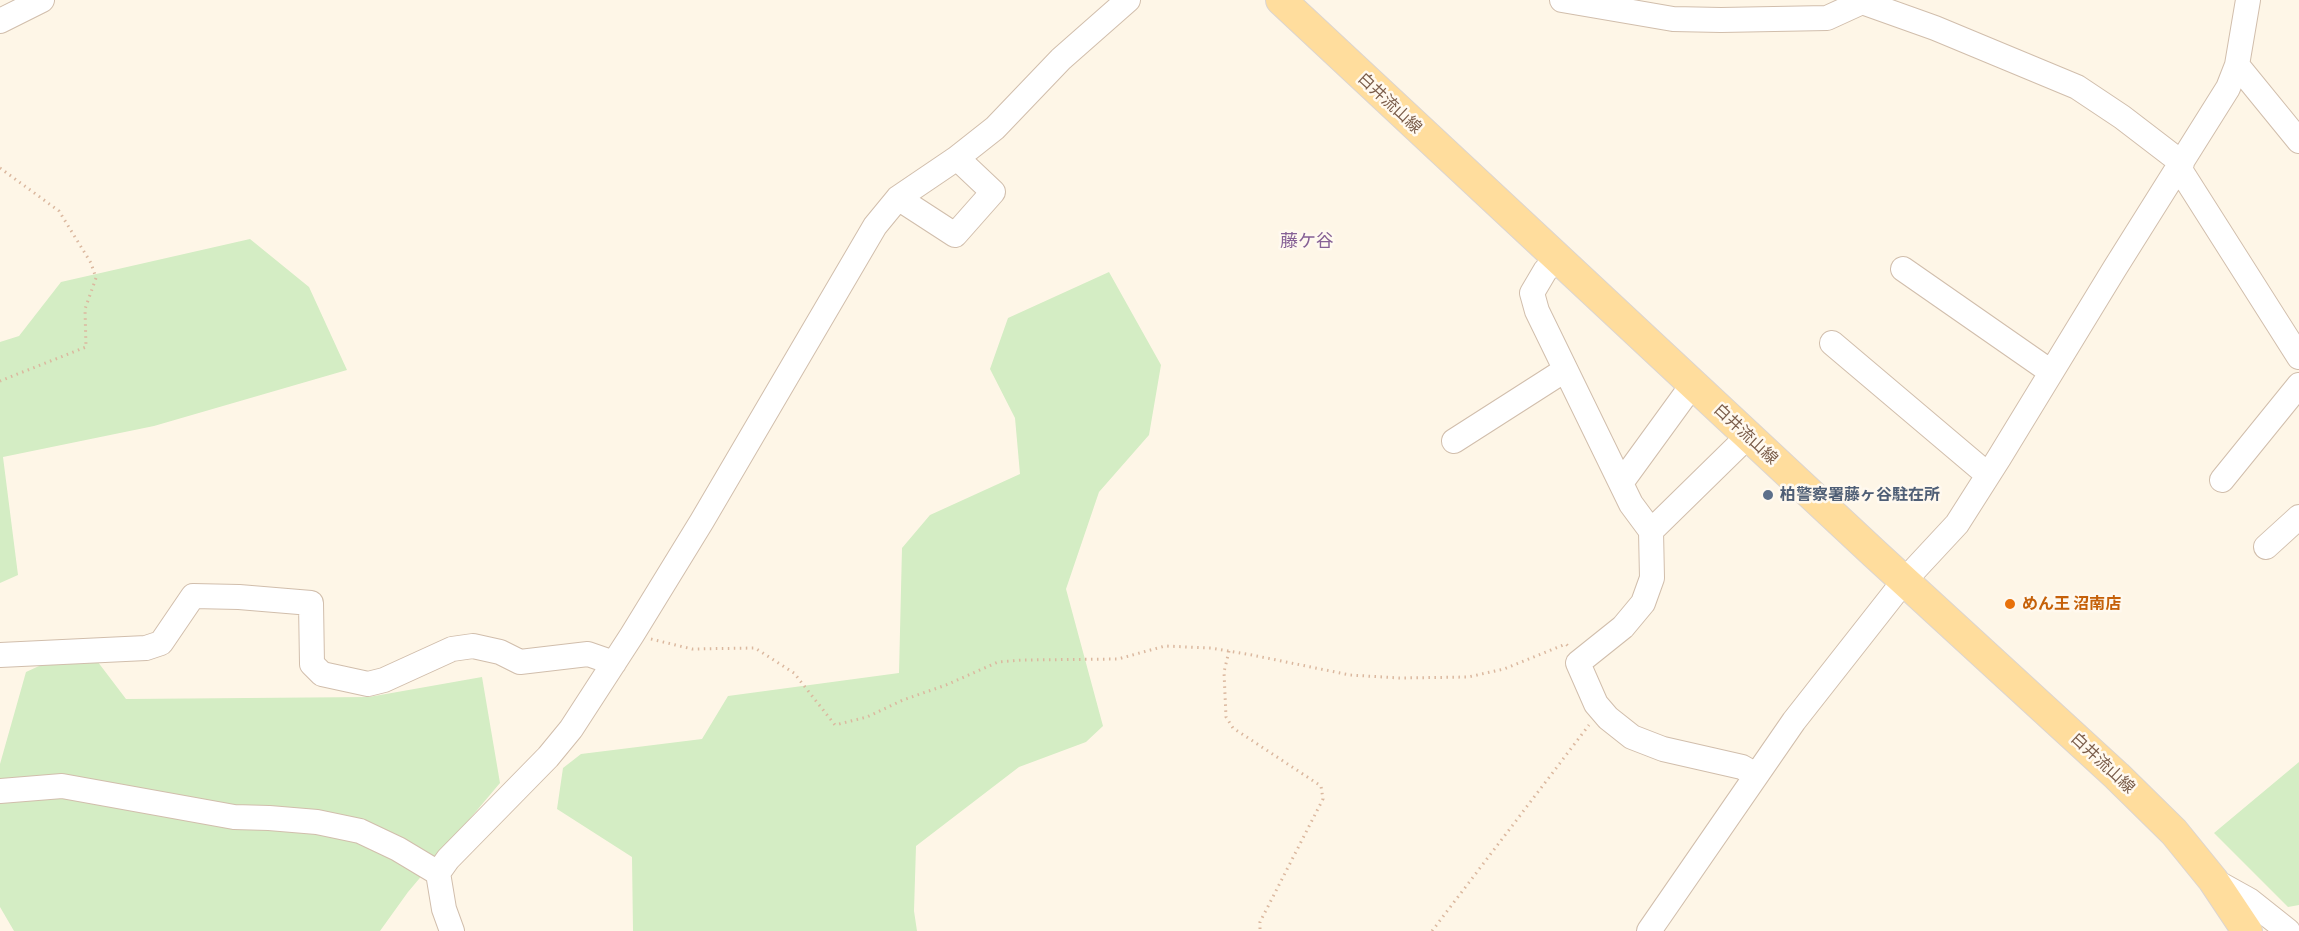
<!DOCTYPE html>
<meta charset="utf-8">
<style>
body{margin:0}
canvas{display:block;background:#fef6e7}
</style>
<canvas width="2299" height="931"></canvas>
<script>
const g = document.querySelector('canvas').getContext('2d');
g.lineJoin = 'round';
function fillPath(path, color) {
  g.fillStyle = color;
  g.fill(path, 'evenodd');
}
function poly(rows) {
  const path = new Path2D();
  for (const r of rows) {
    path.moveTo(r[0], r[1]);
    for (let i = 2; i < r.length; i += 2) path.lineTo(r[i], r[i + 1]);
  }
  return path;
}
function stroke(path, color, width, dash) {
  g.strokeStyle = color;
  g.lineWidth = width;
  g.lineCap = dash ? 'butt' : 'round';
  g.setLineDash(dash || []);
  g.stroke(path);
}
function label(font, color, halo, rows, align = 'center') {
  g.font = font + ' Barlow,"Noto Sans JP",sans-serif';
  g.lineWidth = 5;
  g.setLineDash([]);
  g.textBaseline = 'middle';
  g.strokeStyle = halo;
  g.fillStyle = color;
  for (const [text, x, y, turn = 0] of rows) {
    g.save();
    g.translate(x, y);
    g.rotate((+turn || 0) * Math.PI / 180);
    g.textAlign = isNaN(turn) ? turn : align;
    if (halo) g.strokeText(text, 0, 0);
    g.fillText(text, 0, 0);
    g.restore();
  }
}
const green = poly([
 [250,239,309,287,347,370,154,426,3,457,18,575,0,583,0,342,19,336,61,282],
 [1109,272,1161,365,1149,435,1099,492,1066,589,1103,726,1086,742,1019,767,916,846,914,911,917,931,633,931,632,857,557,809,563,768,581,754,702,739,728,696,899,673,902,548,930,515,1020,474,1015,418,990,369,1008,318],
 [85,645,126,699,369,697,482,677,500,783,408,892,380,931,14,931,0,907,0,764,26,672],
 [2299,762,2299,905,2288,907,2214,833]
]);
const path = poly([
 [0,168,59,211,91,263,96,278,85,309,86,347,0,381],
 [651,639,692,649,755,648,794,673,835,725,867,717,903,700,946,685,998,662,1022,660,1118,659,1165,646,1211,648,1252,655,1350,675,1399,678,1468,677,1504,669,1566,644,1568,646],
 [1229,651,1224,672,1226,717,1233,728,1321,786,1323,799,1260,922,1260,931],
 [1432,931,1589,725]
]);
const minor = poly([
 [1562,0,1673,19,1721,20,1827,18,1862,2,1935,28,2077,87,2122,117,2182,163],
 [0,21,42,0],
 [2237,65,2299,141],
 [2179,168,2299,357],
 [898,198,955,235,993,192,957,158],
 [1557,258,1545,271,1532,293,1537,311,1631,504,1651,531,1652,578,1643,603,1623,627,1578,663,1596,704,1608,718,1632,737,1663,749,1742,767,1756,775],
 [1903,269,2051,372],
 [1832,343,1988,475],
 [1454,441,1565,370],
 [2222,480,2299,385],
 [1621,483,1693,384],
 [1651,531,1748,436],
 [2266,547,2299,517],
 [0,655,146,648,161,643,193,596,239,597,311,603,312,664,322,674,368,684,384,680,452,649,473,646,500,652,520,662,588,654,614,663],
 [0,791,62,786,234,817,269,818,317,822,360,831,398,849,438,873],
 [2213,880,2249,900,2288,931],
 [452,931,444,909,438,873,448,859,548,757,571,729,632,635,702,521,875,226,898,198,957,158,995,128,1061,59,1128,0],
 [1649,931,1794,721,1904,581,1957,524,1999,458,2115,268,2228,88,2237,65,2248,0]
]);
const major = poly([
 [1281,0,1875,554,2117,776,2174,832,2213,880,2247,931]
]);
const markers = [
 [1768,495,6,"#5c6f8a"],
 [2010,604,6,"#e8710a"]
];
const streetNames = [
 ["白井流山線",1390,103,43],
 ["白井流山線",1746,434,43],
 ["白井流山線",2103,763,43]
];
const serviceNames = [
 ["柏警察署藤ヶ谷駐在所",1780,495]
];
const foodNames = [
 ["めん王 沼南店",2022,604]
];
const neighbourhoodNames = [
 ["藤ケ谷",1307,241]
];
fillPath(green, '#d4edc4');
stroke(minor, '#d1beac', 26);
stroke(major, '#dcd5d0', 32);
stroke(path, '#dbb89f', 3, [1.5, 4.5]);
stroke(minor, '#fff', 24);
stroke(major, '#ffdd9d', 30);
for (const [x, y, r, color] of markers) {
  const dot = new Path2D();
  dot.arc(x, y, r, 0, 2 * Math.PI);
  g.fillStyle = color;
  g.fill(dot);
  stroke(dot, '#fff9ef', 2);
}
label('16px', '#7a5c49', '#fff9ef', streetNames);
label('bold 16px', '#4e5e75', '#fff9ef', serviceNames, 'left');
label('bold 16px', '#c56008', '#fff9ef', foodNames, 'left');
label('18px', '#866196', '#fff9ef', neighbourhoodNames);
</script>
